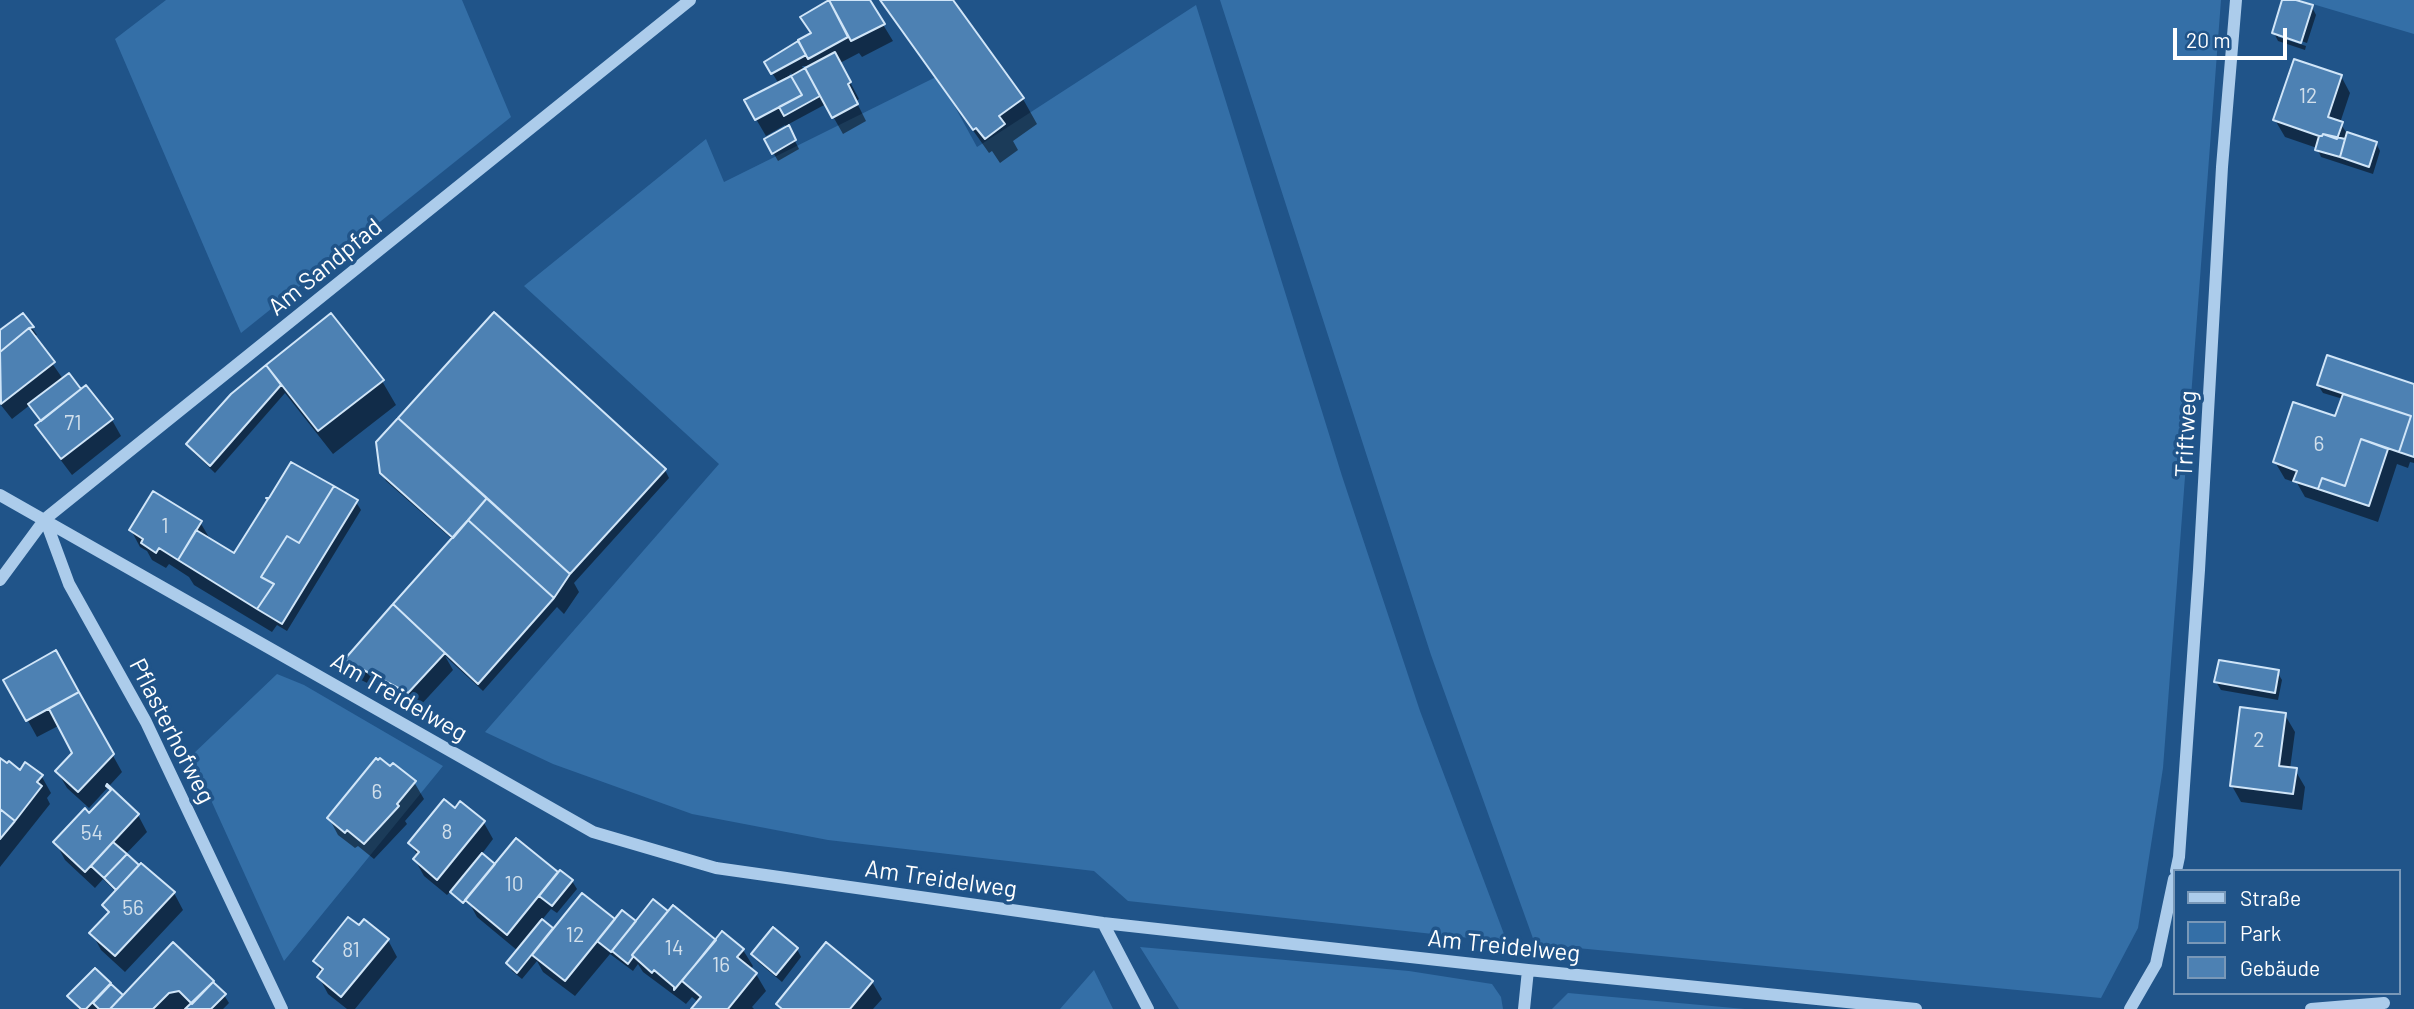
<!DOCTYPE html>
<meta charset="utf-8">
<style>
body{margin:0}
#map{position:relative;width:2414px;height:1009px;overflow:hidden;background:#205489;font-family:Barlow,sans-serif}
canvas{display:block}
.legend{position:absolute;left:2173px;top:869px;width:228px;height:126px;box-sizing:border-box;background:#205489;border:2px solid #7998b8;margin:0;padding:9px 12px;list-style:none;font-size:21px;color:#fff}
.legend li{display:flex;align-items:center;gap:14px;height:35px}
.legend b{width:35px;border:2px solid #7998b8}
.scale{position:absolute;left:2173px;top:28px;width:114px;height:32px;box-sizing:border-box;border:4px solid #fff;border-top:0;padding-left:9px;font-size:21px;line-height:24px;white-space:nowrap;color:#fff;-webkit-text-stroke:5px #205489;paint-order:stroke}
</style>
<div id="map">
<canvas width="2414" height="1009"></canvas>
<ul class="legend">
<li><b style="height:9px;background:#accceb"></b>Straße</li>
<li><b style="height:19px;background:#346fa7"></b>Park</li>
<li><b style="height:19px;background:#4d81b3"></b>Gebäude</li>
</ul>
<div class="scale">20 m</div>
</div>
<script>
const g = document.querySelector('canvas').getContext('2d');
g.lineJoin = 'round';
function fillPath(path, color) {
  g.fillStyle = color;
  g.fill(path, 'evenodd');
}
function poly(rows) {
  const path = new Path2D();
  for (const r of rows) {
    path.moveTo(r[0], r[1]);
    for (let i = 2; i < r.length; i += 2) path.lineTo(r[i], r[i + 1]);
  }
  return path;
}
function stroke(path, color, width, dash) {
  g.strokeStyle = color;
  g.lineWidth = width;
  g.lineCap = dash ? 'butt' : 'round';
  g.setLineDash(dash || []);
  g.stroke(path);
}
function label(font, color, halo, rows, align = 'center') {
  g.font = font + ' Barlow,sans-serif';
  g.lineWidth = 7;
  g.setLineDash([]);
  g.textBaseline = 'middle';
  g.strokeStyle = halo;
  g.fillStyle = color;
  for (const [text, x, y, turn = 0] of rows) {
    g.save();
    g.translate(x, y);
    g.rotate((+turn || 0) * Math.PI / 180);
    g.textAlign = isNaN(turn) ? turn : align;
    if (halo) g.strokeText(text, 0, 0);
    g.fillText(text, 0, 0);
    g.restore();
  }
}
const green = poly([
 [166,0,462,0,511,117,241,333,115,39],
 [1220,0,2221,0,2163,768,2138,928,2101,998,1535,944,1431,655],
 [2299,0,2414,0,2414,34],
 [1196,5,1342,476,1420,711,1507,942,1128,901,1094,871,828,840,692,814,553,764,485,732,719,464,524,286,706,139,724,182,938,76,977,147],
 [277,674,304,685,443,766,284,961,191,756],
 [1140,947,1409,971,1492,984,1501,997,1503,1009,1179,1009],
 [1094,970,1113,1009,1060,1009],
 [1568,993,1745,1009,1552,1009]
]);
const shadow = poly([
 [830,0,868,0,893,41,862,57,859,53,840,63,859,99,856,101,866,121,843,134,826,104,787,125,799,149,778,161,766,140,787,128,785,125,766,136,756,119,779,84,766,63,804,55,812,34,803,17],
 [802,66,806,66,811,75,808,77],
 [791,73,797,83,794,85,789,76],
 [881,0,951,0,1023,99,1037,124,1013,141,1018,150,1000,163,992,151,989,153],
 [2284,0,2312,7,2316,15,2307,43,2278,33,2278,37,2306,46,2305,50,2278,41,2274,33],
 [2341,76,2350,93,2340,123,2348,135,2376,143,2380,151,2373,174,2321,157,2317,148,2285,137,2275,120],
 [23,315,37,335,33,336,63,379,112,420,121,436,72,475,47,442,37,426,42,422,30,405,12,419,0,404,0,333],
 [331,316,382,381,396,405,333,454,285,393,215,473,193,452,188,444,232,395],
 [2318,385,2414,386,2414,463,2410,462,2408,468,2397,464,2378,522,2305,497,2297,483,2285,479,2275,462,2336,418,2343,399,2323,393],
 [665,470,669,478,574,583,579,592,564,614,557,607,483,691,445,656,453,670,418,708,355,677,346,661,453,540,386,481,381,472],
 [356,502,361,510,287,631,277,625,272,632,194,585,189,577,169,564,166,568,152,560,147,551,140,547,131,530,200,522,210,539,235,556],
 [56,653,122,772,89,808,67,788,57,771,74,753,60,725,37,737,6,681],
 [2277,672,2282,680,2278,700,2221,690,2216,682],
 [2285,715,2295,732,2290,769,2295,770,2305,787,2302,810,2241,802,2232,786],
 [0,760,20,772,42,777,51,793,47,798,50,804,0,867],
 [414,782,424,799,405,821,407,824,374,859,358,846,355,848,338,835,329,818],
 [455,810,484,823,493,839,481,855,495,866,516,840,558,875,560,872,572,881,577,889,557,913,551,909,541,921,554,931,615,921,636,923,666,912,716,942,743,950,753,966,750,970,756,974,766,991,752,1007,754,1009,694,1009,699,1003,692,997,686,1004,643,972,638,964,633,971,610,954,575,996,543,972,537,961,522,979,512,971,508,963,518,951,477,917,471,906,456,895,456,899,451,891,447,895,424,876,415,860,418,856,410,843],
 [89,815,138,815,147,832,125,855,139,868,174,893,183,910,125,972,101,950,92,933,109,914,104,905,116,892,103,879,95,888,65,860,56,843],
 [359,928,388,940,397,957,355,1009,347,1009,328,994,319,977,322,974,315,961],
 [173,945,224,995,229,1003,223,1009,79,1009,70,996,95,971,123,998],
 [797,949,801,957,782,982,758,962,753,954],
 [872,982,882,999,873,1009,781,1009,778,1004]
]);
const building = poly([
 [829,0,848,37,808,59,798,40,811,33,800,17,829,0],
 [829,0,870,0,885,24,851,41,829,0],
 [880,0,953,0,1024,98,999,116,1005,124,985,139,976,128,973,130,880,0],
 [2282,0,2296,0,2313,5,2301,43,2272,33,2282,0],
 [798,41,806,55,771,74,764,62,798,41],
 [835,52,851,82,848,84,858,104,832,118,805,68,835,52],
 [2294,59,2342,75,2328,117,2343,122,2337,139,2323,134,2322,136,2319,136,2273,120,2294,59],
 [805,68,820,96,784,116,779,107,802,95,791,76,805,68],
 [791,76,802,95,755,120,744,100,791,76],
 [789,125,796,140,772,154,764,139,789,125],
 [2347,132,2377,142,2369,167,2340,157,2347,132],
 [2323,134,2345,139,2340,157,2315,150,2319,136,2322,136,2323,134],
 [494,312,666,469,570,574,398,418,494,312],
 [23,313,34,327,29,328,0,352,0,330,23,313],
 [331,313,384,380,318,431,266,365,331,313],
 [29,328,55,362,1,404,0,352,29,328],
 [2327,355,2414,384,2414,457,2399,452,2411,416,2317,385,2327,355],
 [266,365,281,385,210,466,186,444,231,394,266,365],
 [69,373,81,389,41,421,28,404,69,373],
 [86,385,113,419,61,459,35,425,86,385],
 [2343,394,2411,416,2399,452,2361,439,2345,486,2322,478,2318,489,2293,481,2297,471,2273,462,2293,402,2335,416,2343,394],
 [398,418,487,498,453,538,380,473,376,442,398,418],
 [2361,439,2388,449,2369,506,2318,489,2322,478,2345,486,2361,439],
 [291,462,334,486,299,543,287,536,261,577,274,584,257,609,178,560,196,530,234,553,268,499,266,498,269,498,291,462],
 [334,486,358,500,282,624,257,609,274,584,261,577,287,536,299,543,334,486],
 [153,491,202,521,178,560,159,548,156,553,141,543,143,539,129,530,153,491],
 [487,498,570,574,554,598,468,520,487,498],
 [468,520,554,598,478,684,393,604,468,520],
 [393,604,445,653,408,693,344,660,393,604],
 [56,650,79,692,26,721,3,680,56,650],
 [2219,660,2279,670,2275,693,2214,682,2219,660],
 [79,692,114,754,78,792,55,771,72,753,49,709,79,692],
 [2240,707,2286,713,2279,766,2297,768,2293,794,2230,786,2240,707],
 [0,758,7,763,9,761,20,770,25,762,43,775,37,782,42,786,15,821,0,809,0,758],
 [376,758,378,760,380,758,390,766,393,763,416,781,397,804,399,806,364,844,347,830,345,833,327,818,376,758],
 [107,784,139,814,85,872,53,842,85,808,89,813,111,790,106,786,107,784],
 [444,799,455,808,460,801,485,821,437,880,413,859,419,852,408,843,444,799],
 [0,809,15,821,0,839,0,809],
 [516,838,558,872,507,935,465,900,516,838],
 [113,842,127,854,104,878,91,866,113,842],
 [482,853,495,864,463,903,450,892,482,853],
 [127,854,139,865,116,890,104,878,127,854],
 [141,863,175,892,115,956,89,933,109,912,102,905,141,863],
 [560,870,573,880,552,906,539,896,560,870],
 [582,893,615,919,565,981,532,955,582,893],
 [653,899,668,911,632,955,633,957,628,964,612,951,653,899],
 [673,905,716,940,674,990,674,987,654,970,652,973,632,955,673,905],
 [622,910,636,921,611,952,597,941,622,910],
 [348,917,359,925,364,919,389,939,341,997,317,977,323,969,313,961,348,917],
 [542,919,553,928,517,973,506,963,542,919],
 [773,927,798,948,776,975,751,954,773,927],
 [722,931,744,949,737,957,757,973,728,1009,691,1009,701,997,682,981,722,931],
 [173,942,214,981,192,1004,179,991,169,993,153,1009,110,1009,173,942],
 [826,942,873,981,850,1009,782,1009,776,1004,826,942],
 [95,968,111,983,86,1009,81,1009,67,996,95,968],
 [213,982,226,994,211,1009,185,1009,213,982],
 [111,984,123,995,110,1009,99,1009,93,1003,111,984]
]);
const minor = poly([
 [0,495,593,832,716,868,1103,923,1528,970,1916,1009],
 [45,519,69,584,146,722,282,1009],
 [0,580,45,519,690,0],
 [2176,871,2179,857,2199,570,2222,167,2236,0],
 [1103,923,1148,1009],
 [1524,1009,1528,970],
 [2130,1009,2156,964,2174,879],
 [2311,1009,2384,1003]
]);
const numberNames = [
 ["12",2308,96],
 ["71",73,423],
 ["6",2319,444],
 ["1",165,526],
 ["2",2259,740],
 ["6",377,792],
 ["8",447,832],
 ["54",92,833],
 ["10",514,884],
 ["56",133,908],
 ["12",575,935],
 ["14",674,948],
 ["81",351,950],
 ["16",721,965]
];
const streetNames = [
 ["Am Sandpfad",325,267,-39],
 ["Triftweg",2186,434,-87],
 ["Am Treidelweg",399,697,30],
 ["Pflasterhofweg",172,731,63],
 ["Am Treidelweg",941,879,8],
 ["Am Treidelweg",1504,946,6]
];
fillPath(green, '#346fa7');
fillPath(shadow, '#0007');
fillPath(building, '#4d81b3');
stroke(building, '#d0e5f8', 2);
stroke(minor, '#accceb', 12);
label('21px', '#d2e0ec', null, numberNames);
label('24px', '#fff', '#205489', streetNames);
</script>
